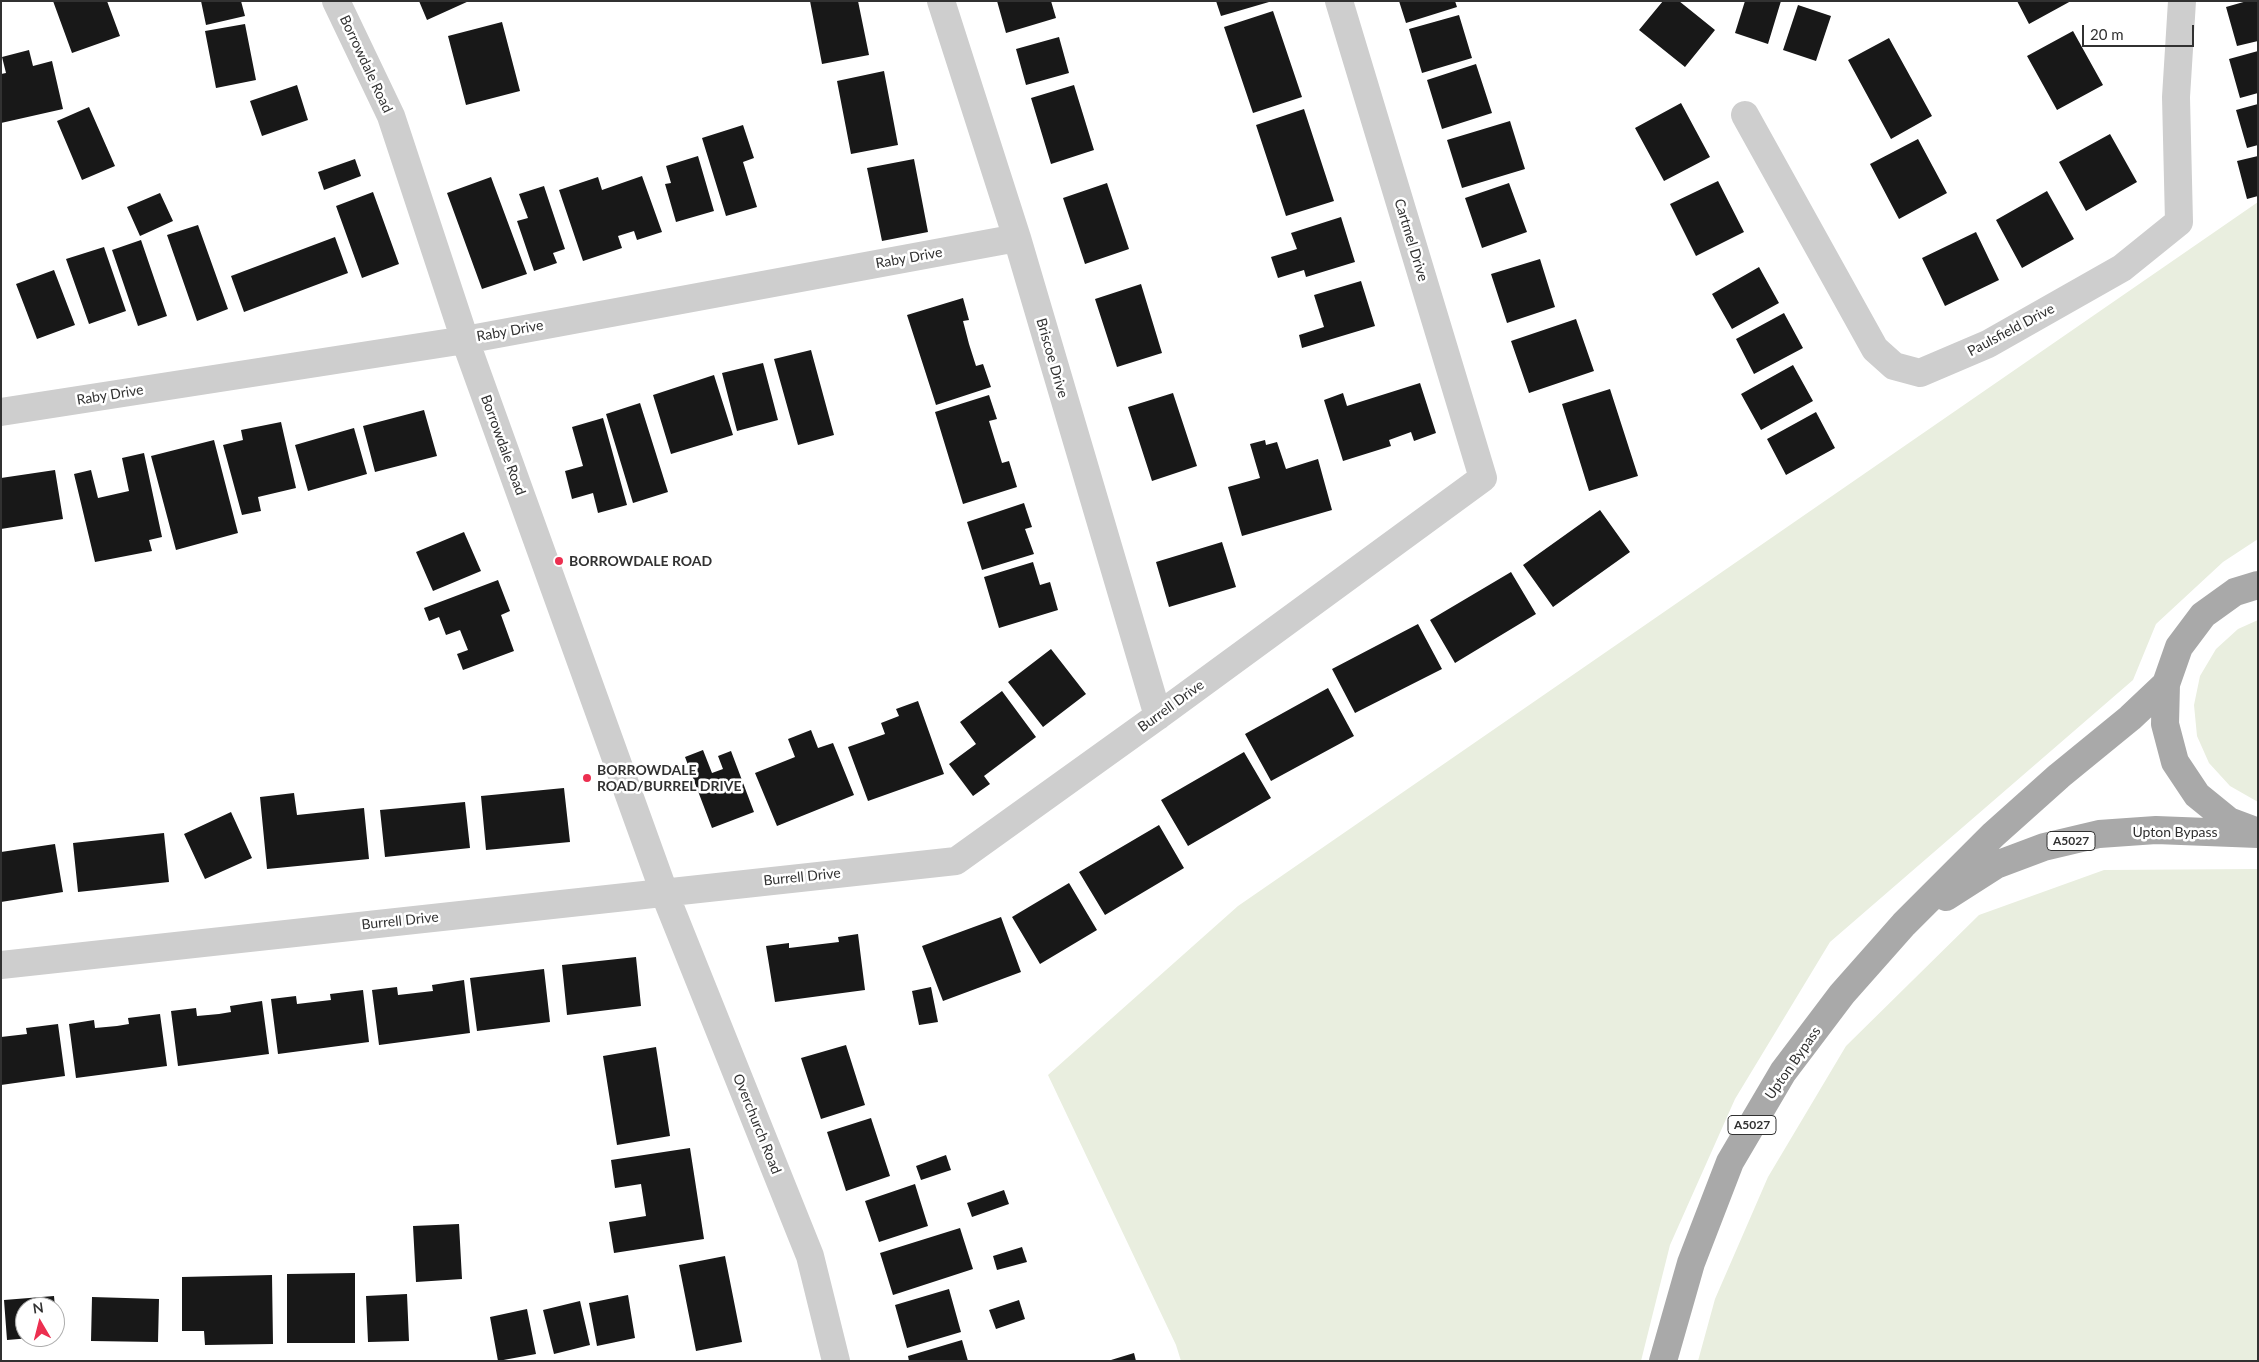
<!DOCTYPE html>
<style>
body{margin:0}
#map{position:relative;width:2259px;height:1362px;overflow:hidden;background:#fff;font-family:Lato,sans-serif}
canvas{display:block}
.frame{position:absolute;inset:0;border:2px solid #313131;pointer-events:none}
.north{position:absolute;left:15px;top:1297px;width:50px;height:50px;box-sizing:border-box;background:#fff;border:1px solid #adadad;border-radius:50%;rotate:352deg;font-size:14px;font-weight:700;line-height:20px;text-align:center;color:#313131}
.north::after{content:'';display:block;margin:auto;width:18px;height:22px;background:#ec2f50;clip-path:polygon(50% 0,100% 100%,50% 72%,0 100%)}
.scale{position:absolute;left:2082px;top:25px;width:112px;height:22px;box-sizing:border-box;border:2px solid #313131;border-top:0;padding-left:6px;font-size:15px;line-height:18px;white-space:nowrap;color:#313131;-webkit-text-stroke:4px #fff;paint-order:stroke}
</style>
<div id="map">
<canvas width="2259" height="1362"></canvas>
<div class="frame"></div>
<div class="north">N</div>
<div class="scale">20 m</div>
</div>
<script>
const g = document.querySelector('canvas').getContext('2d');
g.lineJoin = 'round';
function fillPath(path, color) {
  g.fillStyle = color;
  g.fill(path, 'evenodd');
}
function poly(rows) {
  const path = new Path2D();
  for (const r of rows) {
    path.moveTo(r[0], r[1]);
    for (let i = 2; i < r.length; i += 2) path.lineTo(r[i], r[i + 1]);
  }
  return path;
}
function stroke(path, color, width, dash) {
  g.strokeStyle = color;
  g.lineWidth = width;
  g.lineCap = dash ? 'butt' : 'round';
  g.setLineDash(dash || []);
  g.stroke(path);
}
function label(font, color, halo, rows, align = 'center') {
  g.font = font + ' Lato,sans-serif';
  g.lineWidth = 5;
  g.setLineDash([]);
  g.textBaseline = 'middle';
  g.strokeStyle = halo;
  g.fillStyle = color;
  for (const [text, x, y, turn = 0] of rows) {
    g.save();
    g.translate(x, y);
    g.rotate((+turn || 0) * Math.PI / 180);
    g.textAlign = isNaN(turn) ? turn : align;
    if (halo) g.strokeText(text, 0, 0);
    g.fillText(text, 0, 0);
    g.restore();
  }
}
const green = poly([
 [2258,202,2258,539,2223,562,2156,624,2133,680,1830,942,1735,1099,1670,1245,1641,1361,1181,1361,1176,1345,1048,1075,1238,906],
 [2258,620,2258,802,2230,786,2209,763,2197,736,2194,705,2200,676,2216,649,2238,629],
 [2258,869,2258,1361,1698,1361,1715,1299,1768,1177,1846,1046,1979,915,2104,870]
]);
const building = poly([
 [53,1,107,1,120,36,72,53],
 [201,1,241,1,245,16,206,25],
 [419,1,469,1,427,20],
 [810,1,858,1,869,55,822,64],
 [997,1,1051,1,1056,18,1006,33],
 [1216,1,1269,1,1269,2,1221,16],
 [1399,1,1455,1,1457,7,1406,23],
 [1663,1,1679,1,1715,30,1685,67,1639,30],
 [1745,1,1781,1,1768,44,1735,33],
 [2017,1,2071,1,2029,24],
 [2247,1,2258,1,2258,41,2237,46,2226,7],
 [1798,5,1831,16,1816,61,1783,50],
 [1273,11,1302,97,1253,113,1224,27],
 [1459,15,1472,58,1422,73,1409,29],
 [502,22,520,91,466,105,448,36],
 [245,24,256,80,216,88,205,31],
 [2073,31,2103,85,2057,110,2027,56],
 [1059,37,1069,73,1026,85,1016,49],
 [1889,38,1932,116,1891,139,1848,60],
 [29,50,33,66,52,61,63,109,1,123,1,74,6,73,2,57],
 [2258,51,2258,93,2240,98,2229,59],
 [1476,64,1492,113,1442,129,1427,80],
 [884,71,898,145,851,154,837,81],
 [297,85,308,120,262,136,250,101],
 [1074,85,1094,150,1051,164,1031,98],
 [1681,103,1710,157,1664,181,1635,128],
 [2258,104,2258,145,2247,148,2236,110],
 [89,107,115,166,82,180,57,121],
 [1304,109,1334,201,1286,216,1256,125],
 [1510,121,1525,169,1462,188,1447,140],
 [743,125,754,158,743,162,757,207,726,216,702,138],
 [2110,134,2137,182,2086,211,2059,162],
 [1918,139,1947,193,1899,219,1870,164],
 [698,156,714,211,676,222,665,184,671,183,666,166],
 [2258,156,2258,196,2247,199,2237,161],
 [355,159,361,176,324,190,318,172],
 [914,159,928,232,882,241,867,168],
 [642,176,662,232,637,240,634,231,618,236,622,248,583,261,559,190,598,177,602,190],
 [491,177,527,274,482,289,447,193],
 [1718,181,1744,232,1696,256,1670,204],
 [1107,183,1129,249,1085,264,1063,198],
 [1509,183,1527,232,1482,248,1465,198],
 [544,186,565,249,553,253,557,263,534,271,517,221,528,218,519,194],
 [2047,191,2074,239,2022,268,1996,220],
 [373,192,399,264,362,278,336,206],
 [160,193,173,221,140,236,127,207],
 [1341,217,1355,262,1306,277,1304,270,1278,278,1271,257,1297,249,1291,233],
 [198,225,228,309,197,321,167,235],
 [1976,232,1999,280,1945,306,1922,258],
 [335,237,348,273,244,312,231,276],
 [141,240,167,316,138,326,112,250],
 [104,247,126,311,89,324,66,259],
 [1540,259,1555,307,1507,323,1491,274],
 [1759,267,1779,303,1732,329,1712,294],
 [54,270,75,325,37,339,16,284],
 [1361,281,1375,326,1302,348,1299,335,1324,327,1314,295],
 [1141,284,1162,353,1117,367,1095,299],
 [963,298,969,320,963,321,969,344,976,366,983,364,991,387,936,405,907,315],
 [1784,313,1803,348,1754,374,1736,339],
 [1576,319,1594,371,1529,393,1511,341],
 [811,350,834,435,798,445,774,359],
 [763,363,778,420,737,431,722,373],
 [1793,365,1813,401,1761,430,1741,394],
 [714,375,733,435,671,454,653,395],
 [1420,383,1436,433,1414,441,1411,432,1389,440,1391,446,1343,461,1324,400,1343,393,1347,406],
 [1610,389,1638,476,1589,491,1562,404],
 [1173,393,1197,466,1152,481,1128,407],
 [989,395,997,419,989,421,1002,463,1009,461,1017,487,963,504,935,412],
 [640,403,668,492,633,503,606,414],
 [424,410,437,456,375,472,363,426],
 [1816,412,1835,448,1786,475,1767,439],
 [603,418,627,505,598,513,593,493,572,499,565,471,583,466,572,427],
 [281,422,296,488,258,497,261,511,242,515,223,445,243,440,241,430],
 [354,428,367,474,308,491,295,445],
 [214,440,238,533,176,550,151,456],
 [1265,440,1266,445,1277,442,1286,469,1318,459,1332,510,1242,536,1228,487,1260,478,1250,444],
 [144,453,162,537,149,540,152,551,95,562,74,474,91,470,98,498,129,491,122,458],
 [55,470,63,519,1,529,1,478],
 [1024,503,1032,527,1025,529,1034,554,982,570,967,522],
 [1600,510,1630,552,1553,607,1523,565],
 [464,532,481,571,433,591,416,552],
 [1222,542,1236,587,1169,607,1156,562],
 [1033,562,1040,585,1050,582,1058,610,999,628,984,577],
 [1511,572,1536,614,1455,663,1430,620],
 [498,580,510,611,501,615,514,651,463,670,457,654,468,650,460,630,446,635,439,617,429,621,424,608],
 [1418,624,1442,669,1355,713,1332,669],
 [1051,649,1086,694,1043,727,1008,682],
 [1328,688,1354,736,1271,781,1245,734],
 [1002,691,1036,737,984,776,990,784,973,796,949,764,976,744,960,722],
 [918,701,944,774,868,801,848,747,885,734,881,723,899,716,896,709],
 [811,730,818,748,833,743,854,795,777,826,755,773,795,757,788,739],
 [703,750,712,773,723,769,718,756,731,751,754,812,712,828,685,757],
 [1244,752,1271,798,1188,846,1161,800],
 [564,788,570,842,486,850,481,796],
 [294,793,297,815,364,808,369,859,267,869,260,797],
 [465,802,470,848,385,857,380,810],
 [231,812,252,858,205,879,184,834],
 [1159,825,1184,868,1105,915,1079,872],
 [164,833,169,882,78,892,73,843],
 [55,844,63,892,1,902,1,852],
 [1069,883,1097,930,1040,964,1012,917],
 [1001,917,1021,972,943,1001,922,946],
 [858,934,865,990,775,1002,766,946,789,943,789,948,839,942,838,937],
 [636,957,641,1006,567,1015,562,965],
 [544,969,550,1022,477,1031,470,978],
 [464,980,470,1033,379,1045,372,990,397,987,398,995,433,991,432,985],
 [931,987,938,1022,919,1025,912,991],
 [363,990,369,1042,278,1054,271,999,296,996,297,1004,331,1000,330,994],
 [262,1001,269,1054,178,1066,171,1011,196,1008,197,1016,219,1014,231,1012,230,1006],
 [160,1014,167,1066,76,1078,69,1024,94,1020,95,1028,117,1026,129,1024,128,1018],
 [58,1024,65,1076,1,1085,1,1037,27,1034,26,1028],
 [846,1045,865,1105,821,1119,801,1058],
 [656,1047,670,1136,617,1145,603,1056],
 [871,1118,890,1176,846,1191,827,1132],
 [690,1148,704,1239,614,1253,609,1222,646,1216,641,1184,615,1188,611,1160],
 [946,1155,951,1170,921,1180,916,1166],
 [915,1184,928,1226,879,1242,865,1201],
 [1004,1190,1009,1204,972,1217,967,1203],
 [459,1224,462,1279,416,1282,413,1226],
 [960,1228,973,1269,893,1295,880,1253],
 [1022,1247,1027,1262,997,1270,993,1256],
 [725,1256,742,1342,696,1351,679,1265],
 [355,1273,355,1343,287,1343,287,1274],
 [272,1275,273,1344,205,1345,204,1331,182,1331,182,1277],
 [949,1289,961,1332,907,1348,895,1305],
 [407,1294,409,1341,368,1342,366,1296],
 [628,1295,635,1338,597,1346,589,1303],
 [54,1296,55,1307,25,1307,25,1337,31,1338,7,1340,4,1300],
 [92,1297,159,1299,158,1342,91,1341],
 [1019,1300,1025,1319,996,1329,989,1310],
 [580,1301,590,1345,554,1354,543,1310],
 [527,1309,536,1354,498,1361,490,1317],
 [962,1340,968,1361,909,1361,908,1356],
 [1134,1353,1136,1361,1111,1361,1111,1360]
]);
const minor = poly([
 [336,1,391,116,465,340,664,892,810,1256,836,1361],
 [941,1,1017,238,1158,716],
 [1745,115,1875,349,1894,366,1920,373,1988,344,2122,268,2179,222,2176,97,2182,1],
 [1,412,465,340,1017,238],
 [1,965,956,861,1158,716,1483,478,1339,1]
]);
const primary = poly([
 [2253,830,2229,821,2197,795,2175,762,2165,724,2166,684,2179,647,2203,615,2235,592,2258,585],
 [1946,897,1996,865,2044,847,2099,834,2156,830,2258,834],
 [1663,1361,1691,1263,1730,1162,1783,1072,1842,994,1904,924,1993,835,2059,776,2130,718,2166,684]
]);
const markers = [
 [559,561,5,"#ec2f50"],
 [587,778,5,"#ec2f50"]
];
const shields = [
 [2071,841,48],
 [1752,1125,48]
];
const shieldNames = [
 ["A5027",2071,841],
 ["A5027",1752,1125]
];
const streetNames = [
 ["Borrowdale Road",366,64,65],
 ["Cartmel Drive",1411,240,73],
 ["Raby Drive",909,258,-10],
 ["Paulsfield Drive",2011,330,-28],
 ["Raby Drive",510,331,-10],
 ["Briscoe Drive",1052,358,74],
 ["Raby Drive",110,395,-9],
 ["Borrowdale Road",503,445,70],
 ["Burrell Drive",1171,706,-36],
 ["Upton Bypass",2175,832],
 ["Burrell Drive",802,877,-6],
 ["Burrell Drive",400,921,-6],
 ["Upton Bypass",1793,1063,-55],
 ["Overchurch Road",757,1124,68]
];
const poiNames = [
 ["BORROWDALE ROAD",569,561],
 ["BORROWDALE",597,770],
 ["ROAD/BURREL DRIVE",597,786]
];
fillPath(green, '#e9eedf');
fillPath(building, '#181818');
stroke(minor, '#cecece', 28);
stroke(primary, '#a9a9a9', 28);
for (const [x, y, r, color] of markers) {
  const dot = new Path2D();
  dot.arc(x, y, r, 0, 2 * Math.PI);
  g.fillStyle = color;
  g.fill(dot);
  stroke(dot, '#fff', 2);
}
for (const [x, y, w] of shields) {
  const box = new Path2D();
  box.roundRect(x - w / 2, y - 9.5, w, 19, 4);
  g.fillStyle = '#fff';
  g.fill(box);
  stroke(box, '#313131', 1);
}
label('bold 12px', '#313131', null, shieldNames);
label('14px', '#313131', '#fff', streetNames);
label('bold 14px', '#313131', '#fff', poiNames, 'left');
</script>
